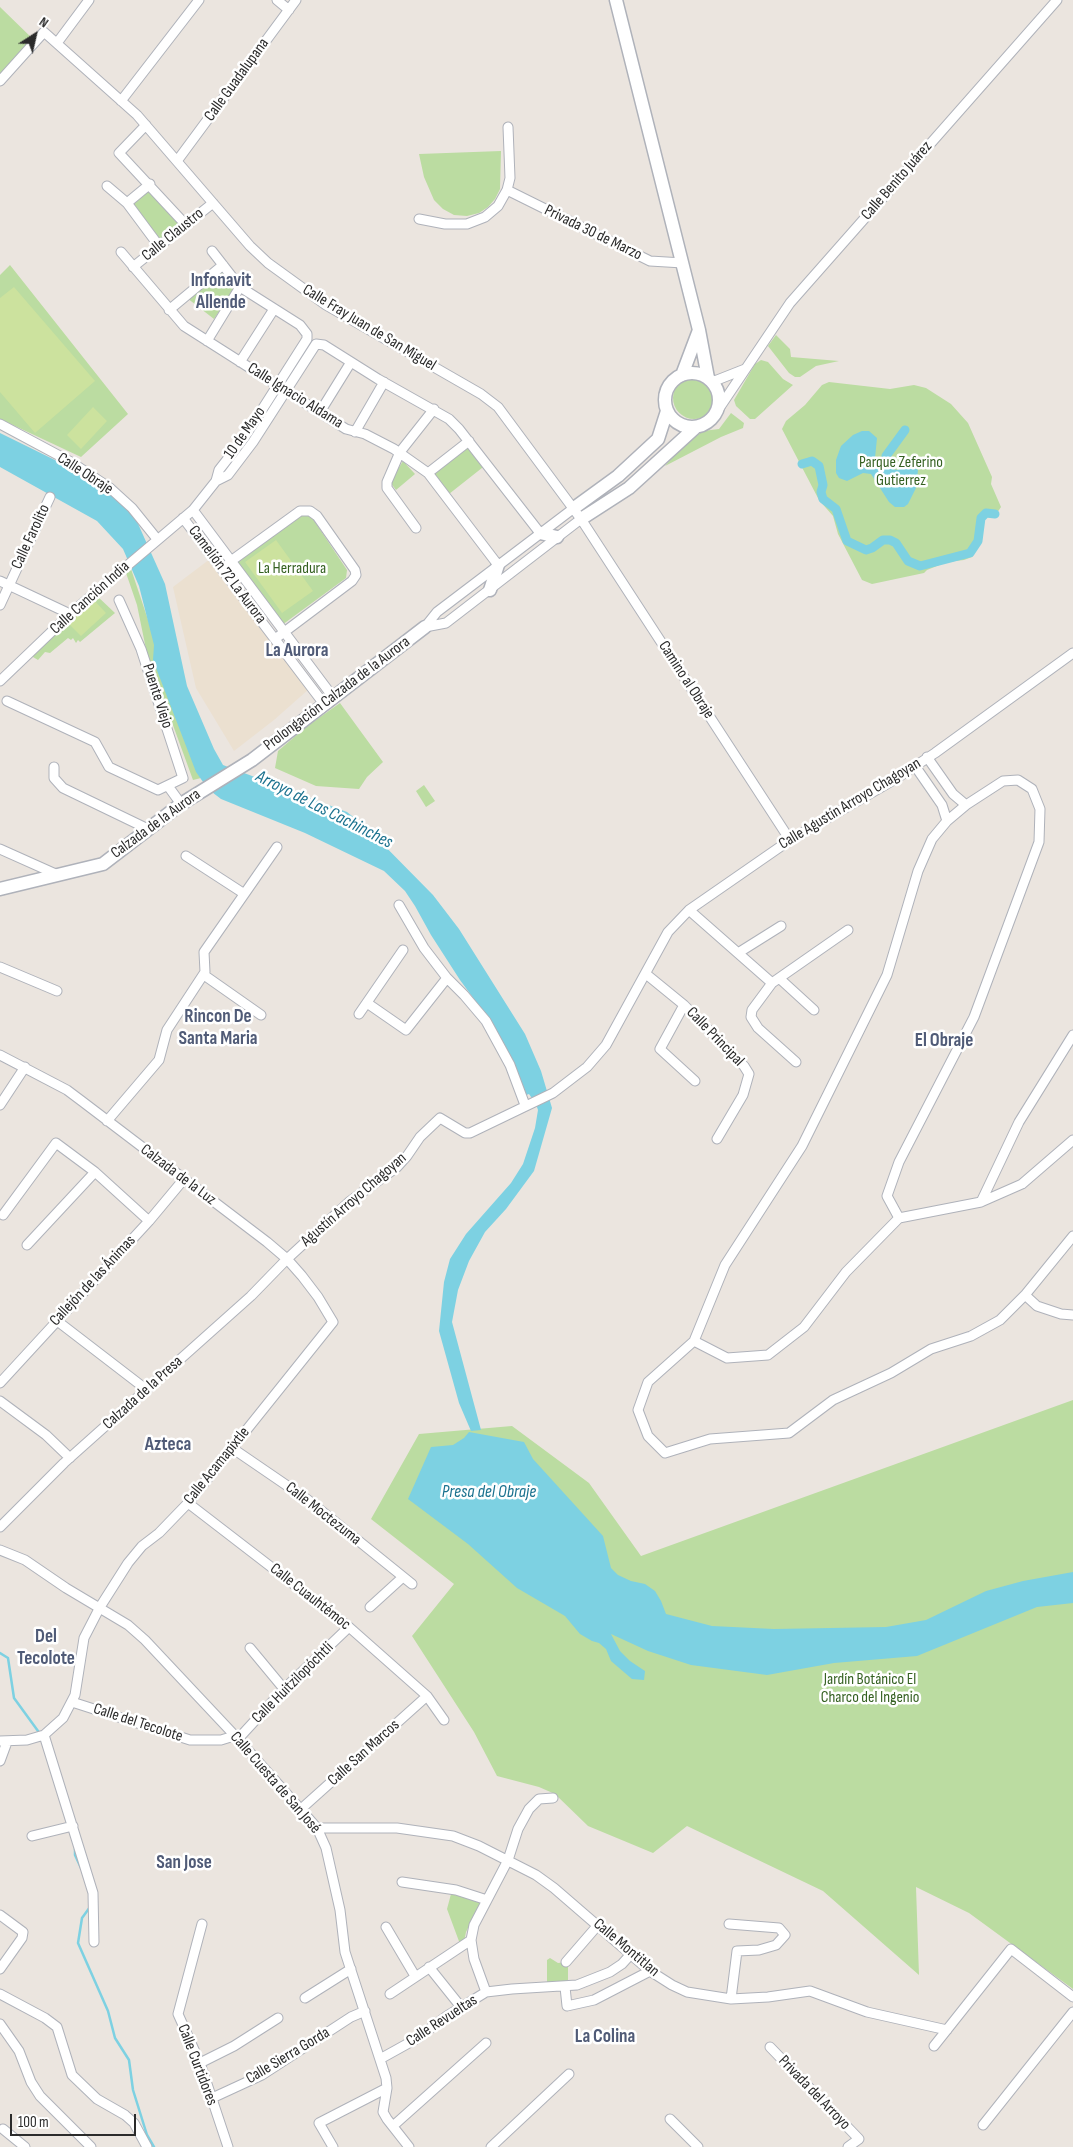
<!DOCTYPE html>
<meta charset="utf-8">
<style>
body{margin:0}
#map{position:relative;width:1073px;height:2147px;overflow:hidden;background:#ebe5df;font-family:"Sofia Sans Condensed",sans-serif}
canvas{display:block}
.north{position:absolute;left:10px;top:10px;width:50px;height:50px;-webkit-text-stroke:4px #fff;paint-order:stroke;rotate:35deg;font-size:14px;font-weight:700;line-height:20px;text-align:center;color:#2b2b2b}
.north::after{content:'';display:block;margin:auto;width:18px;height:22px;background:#2b2b2b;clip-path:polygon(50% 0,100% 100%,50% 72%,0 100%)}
.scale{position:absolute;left:10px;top:2114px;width:126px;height:22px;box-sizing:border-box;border:2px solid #2b2b2b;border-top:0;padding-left:6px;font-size:15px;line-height:18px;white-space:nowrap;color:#2b2b2b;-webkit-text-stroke:4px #fff;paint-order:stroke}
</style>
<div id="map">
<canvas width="1073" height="2147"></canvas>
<div class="north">N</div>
<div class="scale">100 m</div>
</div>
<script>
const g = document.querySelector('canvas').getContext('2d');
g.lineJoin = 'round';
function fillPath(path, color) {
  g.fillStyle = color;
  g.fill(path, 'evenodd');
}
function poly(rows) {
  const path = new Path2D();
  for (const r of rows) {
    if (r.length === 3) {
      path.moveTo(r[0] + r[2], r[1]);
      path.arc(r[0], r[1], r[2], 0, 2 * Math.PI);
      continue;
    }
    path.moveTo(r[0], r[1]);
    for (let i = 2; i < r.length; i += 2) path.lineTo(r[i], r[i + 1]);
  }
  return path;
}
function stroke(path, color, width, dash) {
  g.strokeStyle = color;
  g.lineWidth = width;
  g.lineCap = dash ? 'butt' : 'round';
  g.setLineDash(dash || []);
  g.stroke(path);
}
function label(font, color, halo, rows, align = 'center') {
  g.font = font + ' "Sofia Sans Condensed",sans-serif';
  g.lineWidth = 5;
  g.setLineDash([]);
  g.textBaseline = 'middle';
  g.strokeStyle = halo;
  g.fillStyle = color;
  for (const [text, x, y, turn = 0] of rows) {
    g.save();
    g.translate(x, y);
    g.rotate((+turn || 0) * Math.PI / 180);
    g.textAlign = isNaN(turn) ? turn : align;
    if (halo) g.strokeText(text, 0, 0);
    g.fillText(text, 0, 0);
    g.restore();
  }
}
const education = poly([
 [210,559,309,689,274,720,234,751,196,688,173,587]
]);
const green = poly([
 [0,7,36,42,0,81],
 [501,151,500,189,495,199,488,207,479,213,467,216,454,215,443,209,434,200,424,177,419,154],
 [151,186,182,224,161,241,129,201],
 [10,265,128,414,81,457,0,419,0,275],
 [224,266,236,286,214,319,187,298],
 [776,335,790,349,791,357,839,361,816,366,800,377,795,377,789,373,768,346],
 [761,360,768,362,783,379,793,385,755,419,750,419,736,406,734,400,755,364],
 [694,398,21],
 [829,382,890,389,914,385,926,388,951,404,968,423,992,477,991,484,1001,507,997,513,993,516,988,515,984,518,982,539,972,557,964,560,947,562,927,570,924,573,872,584,862,580,838,534,833,516,819,500,782,429,786,421,805,405,822,385],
 [731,413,744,423,743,428,721,437,665,466,683,445,703,431,719,429],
 [469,441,487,464,449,494,428,473],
 [403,461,415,474,396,490,390,482],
 [302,515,311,516,347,570,346,578,282,625,236,561],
 [130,566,201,778,193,780,147,654,137,605,125,570],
 [95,594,115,613,80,642,78,640,76,643,73,638,71,640,68,638,50,653,45,652,38,660,33,657,32,653],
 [340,703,383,762,367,777,359,789,316,786,275,768,278,751,306,727],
 [424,785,435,801,426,807,416,791],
 [1073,1400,1073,1989,969,1913,916,1887,919,1975,823,1891,687,1826,653,1853,588,1826,555,1794,539,1787,497,1776,474,1732,412,1636,454,1584,371,1519,419,1434,512,1426,589,1483,641,1556],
 [451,1894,481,1902,466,1932,464,1942,460,1944,447,1909],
 [550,1958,558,1963,568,1962,568,1984,547,1984,547,1960]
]);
const pitch = poly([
 [14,287,95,381,35,433,0,392,0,298],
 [93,407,107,421,81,449,67,435],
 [276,540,313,591,282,613,245,562],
 [93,599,106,613,81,636,68,623]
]);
const water = poly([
 [862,431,869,431,877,438,875,458,883,467,897,470,910,465,918,470,916,488,908,504,904,507,895,507,889,502,871,474,863,473,847,481,839,478,836,473,836,460,841,446,853,435],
 [0,433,63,464,106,488,135,517,165,584,187,686,214,749,223,765,347,812,367,828,433,895,459,929,525,1034,541,1071,552,1108,534,1171,506,1209,485,1232,469,1261,458,1290,452,1322,481,1430,471,1431,459,1403,439,1331,444,1282,450,1259,466,1234,511,1183,523,1164,535,1128,538,1110,536,1104,529,1094,524,1096,503,1045,482,1010,460,980,431,935,415,906,405,891,384,871,305,833,221,799,208,789,196,772,153,660,154,645,139,586,123,549,97,521,0,467],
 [469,1432,524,1442,533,1459,603,1536,611,1568,618,1575,631,1581,645,1584,655,1591,661,1601,666,1614,712,1626,774,1629,886,1627,926,1620,986,1591,1023,1581,1073,1572,1073,1603,1037,1607,917,1656,834,1663,767,1675,691,1665,648,1651,611,1634,620,1651,630,1661,645,1671,644,1680,632,1679,611,1661,606,1649,599,1643,592,1641,580,1634,565,1616,517,1588,468,1544,408,1499,431,1447,453,1445,464,1438]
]);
const stream = poly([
 [0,1653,8,1658,14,1698,38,1731],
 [75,1849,75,1855,81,1868],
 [90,1907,82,1918,78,1943,108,2011,115,2038,129,2060,133,2090,147,2135,154,2147]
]);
const canal = poly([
 [886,456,905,430],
 [802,464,812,461,819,466,823,485,821,492,823,499,836,509,847,541,866,550,872,548,883,540,890,540,896,543,908,561,920,566,970,553,978,541,981,518,986,513,995,514]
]);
const street = poly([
 [277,0,289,10],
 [57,43,89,0],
 [0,81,44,32,137,115,250,246,268,263,326,305,481,394,498,407,581,519,790,840],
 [121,101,199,0],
 [146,125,119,153,186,225],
 [177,161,296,0],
 [107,186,127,203,159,246],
 [507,190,650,261,683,263],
 [127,203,150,184],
 [419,219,445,224,467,224,485,217,498,206,507,190,510,178,508,127],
 [212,251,240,287,300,325,307,334,307,339,244,438,219,470,216,481],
 [121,252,184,326,346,429,365,434,394,449,428,473,498,565],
 [133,267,213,203],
 [169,310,223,265],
 [207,341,240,287],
 [240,362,274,309],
 [712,382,745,369],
 [320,412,351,362],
 [716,413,790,303,1057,0],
 [0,424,71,462,110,488,132,508,157,539],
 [355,432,384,382],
 [428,473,469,441],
 [193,510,333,697],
 [183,518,324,704],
 [416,528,387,488,387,482,400,452,434,409],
 [223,570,231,561,300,511,310,511,317,516,355,570,356,575,352,581,275,639],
 [0,581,70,614],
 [0,605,50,497],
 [425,627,446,623,581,519],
 [425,627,437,612,574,508],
 [0,681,70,614,193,510,216,481,228,475,253,442,316,344,324,345,378,379,449,419,459,429,540,533],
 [7,701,95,742,109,767,158,790,183,778,141,649,119,600],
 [927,757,953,794,966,805],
 [915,766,942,805,947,821],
 [54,767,54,778,63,788,148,829],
 [168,786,181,804],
 [0,849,58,875],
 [186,856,243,893],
 [399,905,424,948,447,978,464,995,486,1021,510,1065,525,1105],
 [689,910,772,983],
 [738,953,781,926],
 [0,967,57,991],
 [646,974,684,1005,744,1066,749,1074,743,1095,717,1139],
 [204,975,261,1015],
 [779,978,814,1010],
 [367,1003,406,1030,447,978],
 [684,1005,660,1049,695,1081],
 [359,1014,403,950],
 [0,1055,67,1090,83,1102,267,1242,287,1259,302,1276,318,1297,333,1322,188,1503,159,1533,142,1546,128,1563,100,1607,84,1638,75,1695,63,1718,44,1735,27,1740,0,1741],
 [796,1062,758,1028,751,1017,752,1010,772,983,848,930],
 [0,1105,25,1067],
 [107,1121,159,1060,167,1030,205,972,204,952,277,847],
 [981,1202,1019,1122,1073,1035],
 [3,1215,56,1143,95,1172,149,1221],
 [899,1218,887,1196,899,1162,974,1017,1039,842,1040,809,1032,789,1018,780,1003,781,966,805,947,821,932,839,918,871,887,975,802,1146,725,1265,694,1341,648,1382,638,1410,648,1436,665,1453,710,1439,789,1433,833,1400,891,1373,931,1349,971,1336,1000,1320,1025,1295,1073,1236],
 [27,1245,95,1172],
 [1025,1295,1037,1306,1061,1314,1073,1315],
 [56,1320,147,1390],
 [694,1341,727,1358,768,1355,804,1327,846,1272,899,1218,981,1202,1022,1184,1073,1140],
 [0,1383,149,1221,184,1179],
 [0,1401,46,1435,70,1458],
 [232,1448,308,1500,412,1584],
 [188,1503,349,1627,427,1696,444,1720],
 [0,1527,64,1463,251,1296,287,1259,349,1202,397,1167,407,1156,420,1137,440,1118,465,1133,470,1133,553,1093,587,1067,606,1045,668,932,689,910,790,840,897,778,935,753,1073,653],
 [0,1550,25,1560,66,1588,128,1625,145,1640,238,1739,317,1828,326,1848,340,1910,345,1952,386,2078,387,2088,383,2112,387,2119,409,2147],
 [370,1607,403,1577],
 [250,1648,284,1689],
 [72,1702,190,1740,221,1740,234,1736],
 [44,1735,93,1893,94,1942],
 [238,1739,284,1689,349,1627],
 [0,1761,7,1742],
 [301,1809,427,1696],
 [317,1828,397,1828,453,1836,479,1846,536,1875,554,1888,650,1971,672,1985,687,1992,731,1999,768,1997,810,1991,867,2012,947,2030],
 [32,1836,73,1826],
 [402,1882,456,1890,487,1900],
 [0,1915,23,1932,22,1938,0,1969],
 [202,1924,178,2014,200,2063,228,2147],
 [729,1924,779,1928,785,1935,776,1945,759,1950,737,1951,731,1999],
 [386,1927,415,1976],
 [566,1962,598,1925],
 [429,1967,461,2007],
 [565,1987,567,2006,594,2000,650,1971],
 [486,1992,474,1959,471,1940,474,1925,508,1860,518,1829,529,1809,539,1799,553,1798],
 [0,1994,45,2018,57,2027,72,2075,97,2099,125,2115,134,2123,147,2147],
 [390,1994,471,1940],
 [305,1998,351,1969],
 [0,2024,19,2051,31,2082,40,2096,91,2147],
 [934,2046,1011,1949,1073,1997],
 [770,2047,859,2139,848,2147],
 [380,2059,416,2039,447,2016,486,1992,512,1989,577,1985,610,1972,622,1964,631,1954],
 [200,2063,234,2046,278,2018],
 [210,2099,262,2075,351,2017,365,2011],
 [670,2119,698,2147],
 [983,2125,1073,2012],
 [393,2126,486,2043],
 [3,2129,25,2147],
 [333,2147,319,2123,387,2088],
 [491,2147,569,2074]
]);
const secondary = poly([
 [616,0,699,330,708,378],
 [692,400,27],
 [682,375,699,330],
 [574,508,618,476,658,439,667,411],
 [581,519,629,488,696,427],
 [540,533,557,537],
 [490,590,498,565],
 [0,889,103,864,181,804,252,760,425,627]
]);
const streetNames = [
 ["Calle Guadalupana",237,80,-54],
 ["Calle Benito Juárez",897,181,-49],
 ["Privada 30 de Marzo",593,233,26],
 ["Calle Claustro",173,235,-39],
 ["Calle Fray Juan de San Miguel",369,328,31],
 ["Calle Ignacio Aldama",295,396,32],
 ["10 de Mayo",245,433,-55],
 ["Calle Obraje",85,474,33],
 ["Calle Farolito",31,537,-65],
 ["Camelión 72 La Aurora",227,575,53],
 ["Calle Canción India",90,598,-42],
 ["Camino al Obraje",686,680,57],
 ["Prolongación Calzada de la Aurora",337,694,-37],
 ["Puente Viejo",157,696,72],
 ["Calle Agustín Arroyo Chagoyan",850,804,-31],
 ["Calzada de la Aurora",156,824,-36],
 ["Calle Principal",715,1037,46],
 ["Calzada de la Luz",178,1175,37],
 ["Agustín Arroyo Chagoyan",354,1200,-41],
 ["Callejón de las Ánimas",93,1281,-47],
 ["Calzada de la Presa",143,1393,-42],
 ["Calle Acamapixtle",217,1466,-51],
 ["Calle Moctezuma",323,1514,38],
 ["Calle Cuauhtémoc",310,1597,38],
 ["Calle Huitzilopóchtli",293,1683,-45],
 ["Calle del Tecolote",138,1723,18],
 ["Calle San Marcos",364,1753,-42],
 ["Calle Cuesta de San José",275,1783,49],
 ["Calle Montitlan",626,1948,40],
 ["Calle Revueltas",442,2021,-33],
 ["Calle Sierra Gorda",288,2056,-31],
 ["Calle Curtidores",197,2065,69],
 ["Privada del Arroyo",814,2093,46]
];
const parkNames = [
 ["Parque Zeferino",901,463],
 ["Gutierrez",901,481],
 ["La Herradura",292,569],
 ["Jardín Botánico El",870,1680],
 ["Charco del Ingenio",870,1698]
];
const waterNames = [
 ["Arroyo de Las Cachinches",324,810,27],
 ["Presa del Obraje",489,1492]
];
const quarterNames = [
 ["Infonavit",221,281],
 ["Allende",221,303],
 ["La Aurora",297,651],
 ["Rincon De",218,1017],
 ["Santa Maria",218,1039],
 ["El Obraje",944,1041],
 ["Azteca",168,1445],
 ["Del",46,1637],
 ["Tecolote",46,1659],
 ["San Jose",184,1863],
 ["La Colina",605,2037]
];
fillPath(education, '#ebe0d0');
fillPath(green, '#bbdca1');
fillPath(pitch, '#cce29e');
fillPath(water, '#7dd1e2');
stroke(stream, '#7dd1e2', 2.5);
stroke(canal, '#7dd1e2', 9);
stroke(street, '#afb2ba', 11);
stroke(secondary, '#afb2ba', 15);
stroke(street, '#fff', 9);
stroke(secondary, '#fff', 12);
label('16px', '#2b2b2b', '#fff', streetNames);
label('16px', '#356122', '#fff', parkNames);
label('italic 18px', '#1b728f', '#fff', waterNames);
label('bold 19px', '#505b77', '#fff', quarterNames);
</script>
